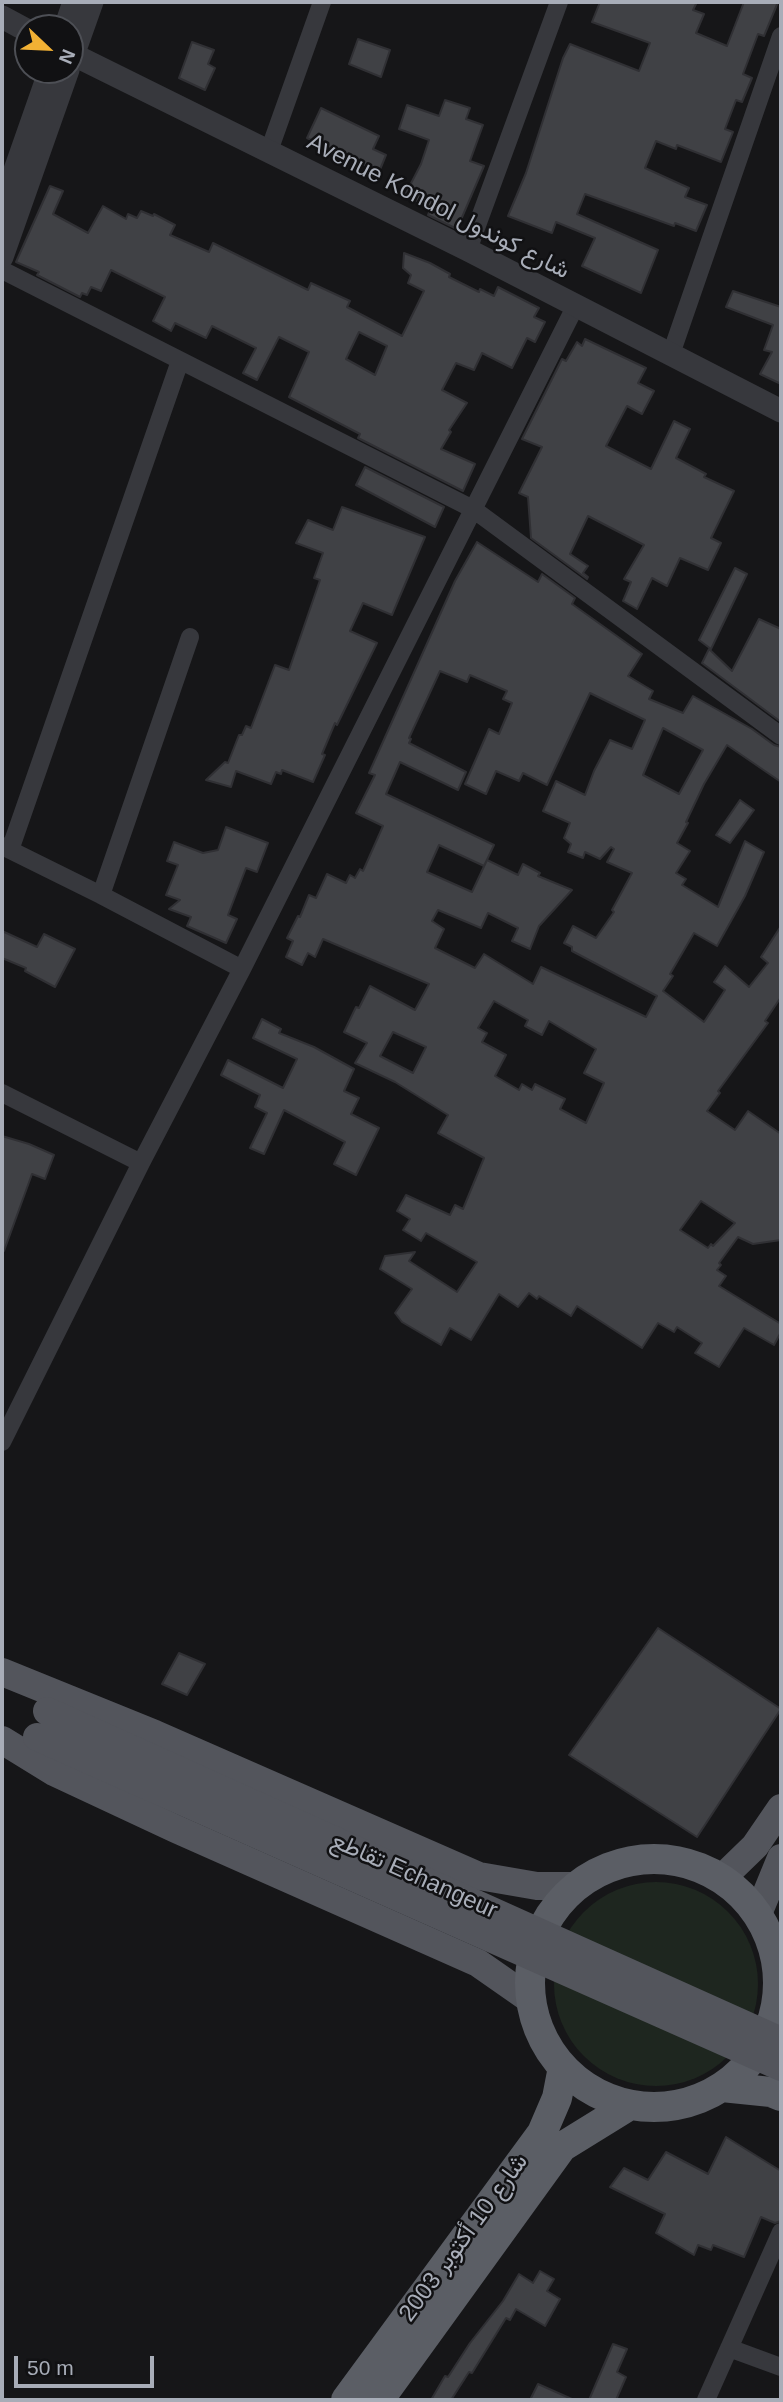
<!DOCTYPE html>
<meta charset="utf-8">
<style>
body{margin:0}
#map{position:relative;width:783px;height:2402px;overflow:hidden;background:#161618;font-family:Helvetica,sans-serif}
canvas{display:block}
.frame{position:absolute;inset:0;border:4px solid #a8adb8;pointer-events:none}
.north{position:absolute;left:14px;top:14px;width:70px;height:70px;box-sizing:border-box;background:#111113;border:2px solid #4d4f55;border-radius:50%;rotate:113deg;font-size:19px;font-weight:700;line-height:28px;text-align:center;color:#a8adb8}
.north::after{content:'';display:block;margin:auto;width:24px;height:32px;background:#f2b134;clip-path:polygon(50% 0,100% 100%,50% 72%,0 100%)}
.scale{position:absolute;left:14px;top:2356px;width:140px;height:32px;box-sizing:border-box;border:4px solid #a8adb8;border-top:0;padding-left:9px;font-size:21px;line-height:24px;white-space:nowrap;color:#a8adb8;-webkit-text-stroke:5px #111113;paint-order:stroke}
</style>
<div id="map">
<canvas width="783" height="2402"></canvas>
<div class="frame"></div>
<div class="north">N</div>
<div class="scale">50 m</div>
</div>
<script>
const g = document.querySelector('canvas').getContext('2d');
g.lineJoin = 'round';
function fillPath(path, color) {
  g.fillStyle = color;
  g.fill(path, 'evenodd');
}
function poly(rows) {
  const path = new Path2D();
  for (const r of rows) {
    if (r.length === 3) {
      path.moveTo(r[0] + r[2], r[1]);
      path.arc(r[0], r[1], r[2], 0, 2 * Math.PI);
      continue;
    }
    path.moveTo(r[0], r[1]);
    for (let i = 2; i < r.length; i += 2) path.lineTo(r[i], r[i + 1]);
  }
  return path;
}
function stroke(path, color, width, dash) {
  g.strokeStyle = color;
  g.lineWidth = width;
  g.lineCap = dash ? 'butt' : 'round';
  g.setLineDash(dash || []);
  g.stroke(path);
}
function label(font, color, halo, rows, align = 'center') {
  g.font = font + ' Helvetica,Vazirmatn,sans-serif';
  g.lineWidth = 5;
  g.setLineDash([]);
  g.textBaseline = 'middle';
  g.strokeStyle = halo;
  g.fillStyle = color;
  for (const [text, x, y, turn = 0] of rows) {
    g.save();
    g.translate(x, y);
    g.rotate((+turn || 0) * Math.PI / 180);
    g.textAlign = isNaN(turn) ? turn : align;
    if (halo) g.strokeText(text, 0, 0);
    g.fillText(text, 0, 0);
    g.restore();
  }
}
const green = poly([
 [656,1984,102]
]);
const building = poly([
 [600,2,697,2,693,10,704,14,696,33,727,46,744,2,778,2,764,36,758,34,743,74,752,78,742,102,736,100,725,129,733,132,721,162,677,145,676,149,656,141,645,168,689,188,685,197,707,205,696,231,675,223,674,226,585,194,577,214,658,250,641,293,582,266,595,238,556,222,552,233,508,216,526,173,563,58,570,44,639,71,650,43,592,22,600,2],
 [358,39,390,50,381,77,349,64,358,39],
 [192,42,214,50,208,64,215,68,205,90,179,78,192,42],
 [445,100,470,108,466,119,483,125,470,161,484,166,457,229,428,215,431,208,405,195,421,164,429,140,399,129,407,105,439,116,445,100],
 [321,108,379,136,373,149,386,155,379,172,307,138,321,108],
 [50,186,63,191,53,214,88,233,103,206,126,219,128,214,137,218,141,211,153,216,154,214,175,225,170,235,209,252,213,243,308,290,311,283,350,301,347,307,402,336,424,291,408,283,411,275,403,268,404,253,430,263,450,274,449,277,479,292,480,289,494,296,498,287,539,308,534,317,545,322,535,342,527,338,512,368,482,353,474,370,456,363,442,390,467,403,449,430,451,432,441,449,475,464,463,491,358,438,360,434,289,397,309,352,279,337,257,380,243,373,256,348,212,326,206,338,175,323,171,331,153,321,165,297,111,270,101,291,91,287,87,295,82,293,80,297,37,275,39,272,16,262,50,186],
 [359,332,387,346,375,375,346,359,359,332],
 [733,291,781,307,781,384,760,374,772,352,764,350,773,325,726,307,733,291],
 [585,339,646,368,638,383,654,391,642,414,627,406,606,446,651,469,674,421,690,429,676,458,706,474,704,477,734,491,711,538,721,543,708,570,680,558,667,586,652,578,637,609,623,601,631,582,624,579,644,545,588,516,570,554,588,566,583,573,588,577,587,579,531,538,528,497,519,493,542,447,522,439,562,359,566,361,577,342,582,346,585,339],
 [365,467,444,507,435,527,356,485,365,467],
 [342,507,425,537,392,615,363,603,350,631,377,643,337,725,335,723,322,754,325,755,313,782,282,770,281,774,276,772,271,784,236,771,231,787,206,780,225,762,228,763,239,735,242,735,246,726,251,728,275,665,289,670,320,580,314,578,323,553,296,543,308,520,333,530,342,507],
 [477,542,538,582,542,574,575,598,572,604,642,654,628,676,653,691,649,699,683,713,693,696,752,729,774,745,781,747,781,782,727,745,704,784,686,822,688,823,677,843,690,851,676,873,686,879,682,885,718,907,745,841,764,852,745,896,717,946,694,933,670,974,673,976,663,991,704,1022,725,990,714,982,725,966,749,987,768,963,761,957,781,926,781,997,765,1021,768,1023,718,1091,720,1093,707,1111,735,1130,748,1111,781,1134,781,1240,753,1244,738,1237,719,1263,721,1265,717,1270,726,1276,719,1286,781,1324,781,1332,774,1345,744,1328,719,1367,695,1353,702,1343,677,1327,674,1332,658,1323,642,1348,577,1306,571,1316,539,1296,537,1299,529,1293,518,1307,499,1294,471,1340,450,1328,441,1345,402,1322,395,1313,412,1289,380,1269,385,1256,415,1252,409,1261,457,1292,477,1262,426,1233,421,1241,403,1230,410,1219,397,1211,406,1195,450,1215,455,1205,463,1209,484,1158,438,1133,448,1115,395,1082,355,1063,367,1043,344,1032,356,1007,359,1008,370,986,415,1010,429,984,323,939,315,957,308,953,302,965,286,957,293,941,287,938,298,916,300,917,309,895,316,898,327,874,346,883,350,875,355,878,360,869,363,871,383,826,356,813,375,775,369,773,455,581,477,542],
 [440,671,467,682,470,675,507,691,503,699,512,703,499,734,489,729,465,784,486,794,496,771,519,781,523,773,547,785,590,693,645,720,632,749,610,740,594,771,585,795,556,781,543,811,570,823,564,838,571,844,568,852,583,858,585,852,600,859,611,847,614,849,607,862,632,873,612,910,614,912,596,938,573,926,564,943,572,947,572,951,657,996,646,1017,541,967,533,984,484,954,475,968,435,948,444,929,432,921,438,910,481,928,488,913,518,928,512,941,530,949,539,926,572,890,538,876,540,873,523,864,518,875,487,860,472,892,427,872,439,845,484,866,494,845,386,794,400,762,458,790,466,772,409,743,411,739,409,738,440,671],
 [663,728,703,750,679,794,643,775,663,728],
 [494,1001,528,1020,525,1026,542,1035,549,1021,596,1049,584,1073,604,1083,586,1123,560,1109,565,1099,535,1084,532,1090,522,1084,519,1090,495,1076,506,1055,482,1042,487,1033,478,1028,494,1001],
 [393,1032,426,1047,413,1073,380,1056,393,1032],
 [701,1201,735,1223,713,1246,711,1244,708,1248,680,1230,701,1201],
 [735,568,747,574,711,649,699,640,735,568],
 [759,619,781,629,781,722,702,663,709,649,732,671,759,619],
 [740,800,754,810,730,843,716,835,740,800],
 [226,827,268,843,257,872,246,868,228,915,237,919,226,943,187,926,191,917,169,909,180,900,166,895,178,865,167,861,174,842,203,853,218,850,226,827],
 [2,931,37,947,44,934,75,949,55,987,25,971,26,968,2,958,2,931],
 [262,1019,281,1029,279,1033,314,1047,354,1069,344,1091,359,1098,351,1114,379,1128,356,1175,334,1164,345,1142,284,1110,264,1154,250,1148,267,1113,255,1107,260,1095,221,1075,228,1060,283,1088,297,1059,253,1038,262,1019],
 [2,1136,29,1144,54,1155,45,1179,32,1174,4,1251,2,1251,2,1136],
 [658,1628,781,1709,697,1837,569,1755,658,1628],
 [179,1653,205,1664,187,1695,162,1684,179,1653],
 [726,2137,781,2171,781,2221,775,2223,761,2217,744,2257,713,2245,711,2250,698,2245,694,2255,656,2233,665,2214,610,2187,624,2168,648,2180,666,2152,708,2174,726,2137],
 [540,2271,554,2279,547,2291,560,2299,545,2326,516,2309,510,2320,506,2318,472,2373,469,2372,451,2400,431,2400,445,2376,448,2377,470,2343,503,2301,519,2274,533,2283,540,2271],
 [613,2344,627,2349,617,2372,626,2377,616,2400,589,2400,613,2344],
 [538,2384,574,2400,530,2400,538,2384]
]);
const minor = poly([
 [269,151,322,2],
 [468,250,559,2],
 [2,270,473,509,781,736],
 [671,354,781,36],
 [2,846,101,895,242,969],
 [10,850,180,361],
 [101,895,190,637],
 [2,1093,141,1163],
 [2,1442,141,1163,242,969,576,305],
 [729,2348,781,2367],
 [706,2400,781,2232]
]);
const tertiary = poly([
 [2,17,28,31],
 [65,28,74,2],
 [70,53,468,250,781,411],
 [70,64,92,2],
 [2,207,50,70],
 [2,257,68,70]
]);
const primary = poly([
 [2,1672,155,1734,479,1876,537,1886,576,1886],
 [2,1740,54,1772,176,1829,478,1963,531,2000],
 [722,1878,755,1846,781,1808],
 [758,1914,781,1858]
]);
const trunk = poly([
 [654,1983,124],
 [722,2087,771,2092,781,2096],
 [346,2400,542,2133,557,2098,563,2067],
 [379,2400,562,2147,630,2105]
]);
const primaryBridge = poly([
 [47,1711,781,2041],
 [37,1737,781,2067]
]);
const streetNames = [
 ["Avenue Kondol شارع كوندول",438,207,27],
 ["تقاطع Echangeur",414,1876,24],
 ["شارع 10 أكتوبر 2003",464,2238,-54]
];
fillPath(green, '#1e261f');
fillPath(building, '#404145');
stroke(building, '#303034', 2);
stroke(minor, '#37383d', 18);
stroke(tertiary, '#37383d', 23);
stroke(primary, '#53555c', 28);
stroke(trunk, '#5b5e65', 30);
stroke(primaryBridge, '#53555c', 28);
label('24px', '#a8adb8', '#111113', streetNames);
</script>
